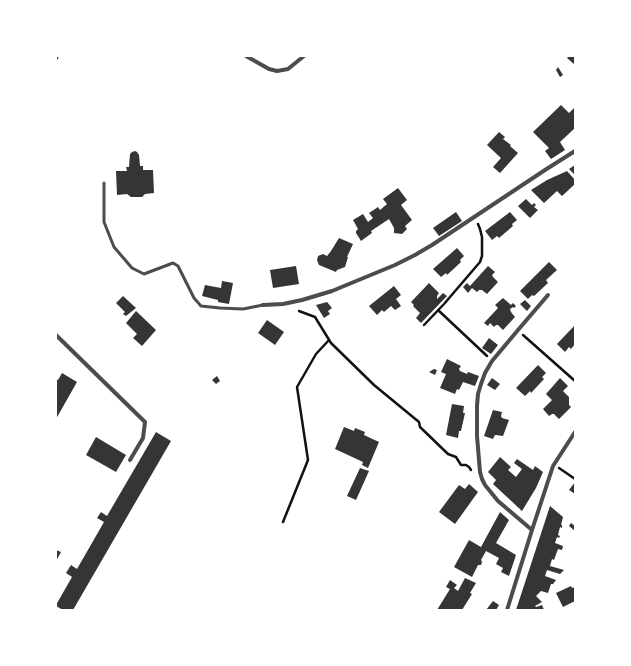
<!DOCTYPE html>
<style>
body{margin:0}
#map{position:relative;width:631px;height:666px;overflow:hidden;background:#fff;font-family:"Archivo Narrow",sans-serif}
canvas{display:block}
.frame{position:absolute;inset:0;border:57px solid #fff;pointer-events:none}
</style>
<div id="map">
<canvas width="631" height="666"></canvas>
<div class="frame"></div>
</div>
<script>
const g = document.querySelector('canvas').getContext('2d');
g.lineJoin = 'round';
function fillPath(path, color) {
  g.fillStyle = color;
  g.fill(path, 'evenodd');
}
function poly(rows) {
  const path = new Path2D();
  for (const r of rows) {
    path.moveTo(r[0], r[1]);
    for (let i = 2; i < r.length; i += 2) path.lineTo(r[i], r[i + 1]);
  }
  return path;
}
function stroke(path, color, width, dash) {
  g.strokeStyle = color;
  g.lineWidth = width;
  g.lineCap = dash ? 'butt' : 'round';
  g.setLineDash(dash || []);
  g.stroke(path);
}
const building = poly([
 [569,56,575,56,575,65,567,58],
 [558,67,563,75,560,77,556,70],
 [561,105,569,113,575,107,575,128,560,142,565,150,551,159,545,151,549,148,533,132],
 [499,132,505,137,503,139,511,145,510,146,518,153,500,173,493,167,501,158,487,145],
 [135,151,137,152,139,155,140,166,143,166,143,170,153,170,154,193,145,194,142,197,131,197,127,194,117,195,116,171,127,171,126,167,129,167,130,154,132,152],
 [575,165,575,175,569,169],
 [567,171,575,180,575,184,562,196,557,191,544,203,531,190,547,180],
 [398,188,407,200,401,205,412,220,405,226,407,229,402,234,394,233,394,228,389,219,371,231,372,233,361,241,356,233,356,231,358,229,353,220,363,214,368,222,373,218,369,213,378,207,380,210,387,204,383,199],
 [526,199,532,205,534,203,536,205,534,207,538,210,530,218,518,206],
 [456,212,462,221,439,236,433,228],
 [510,212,517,220,512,224,513,226,499,238,497,236,492,240,485,231],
 [339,238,353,244,347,257,348,257,345,267,337,270,336,272,319,265,317,260,318,256,323,254,327,256,331,251],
 [457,248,464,256,460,260,461,262,447,275,446,273,441,277,433,269],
 [549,262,557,270,546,280,548,283,534,296,532,295,528,299,520,291],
 [296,266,299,284,273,288,270,270],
 [488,266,495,272,492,275,493,277,498,282,487,294,482,290,479,290,477,292,472,288,468,293,463,287,467,283,470,286],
 [222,281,233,283,229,304,218,302,218,300,202,296,205,285,221,288],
 [429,283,439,293,437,296,437,299,443,293,447,296,421,323,416,318,420,313,413,306,414,305,411,302],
 [394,286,401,295,396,299,401,306,395,310,391,306,384,312,382,310,377,315,369,306],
 [123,296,136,308,126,316,123,314,125,312,116,303],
 [503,298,511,305,513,303,516,306,514,308,513,307,510,309,511,312,515,317,503,330,498,325,496,325,494,327,490,323,488,326,484,323,498,308,495,305],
 [525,300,531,306,527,311,520,304],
 [327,302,332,308,328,311,330,314,324,318,316,305],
 [136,311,156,330,142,346,133,338,137,334,126,323],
 [267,320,284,332,275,345,258,333],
 [575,325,575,344,571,349,569,347,565,352,557,344],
 [489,338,498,345,491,354,482,348],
 [447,359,461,366,459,369,460,371,467,374,468,372,479,376,475,386,463,382,459,390,457,389,455,394,440,388,446,374,441,372],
 [538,365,546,373,542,377,544,379,531,393,530,391,525,396,516,388],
 [434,369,437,370,435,375,429,372],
 [62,373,77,382,56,419,56,379,58,380],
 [217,376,220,381,216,384,212,380],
 [492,378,500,384,495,390,487,385],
 [560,378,568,386,563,391,569,397,569,405,571,407,559,419,554,414,552,414,549,416,543,409,552,400,546,394],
 [452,404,464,406,463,413,465,413,461,431,459,431,458,438,446,435],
 [493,410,502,412,501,416,502,418,509,420,503,436,496,435,495,435,493,439,484,436],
 [344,427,354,431,355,428,365,432,364,435,379,442,368,468,362,465,363,462,335,449],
 [156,432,171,441,73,610,63,610,56,606,56,605,72,577,66,573,71,565,77,569,104,522,97,518,101,512,107,516],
 [96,437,126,455,116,472,86,455],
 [500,457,511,467,508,470,516,477,522,469,514,463,517,459,533,470,535,466,543,472,536,488,522,511,493,484,496,480,488,472],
 [360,468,369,471,356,500,347,496],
 [575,482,575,494,569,490],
 [469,484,478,492,455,524,439,512,459,485,465,489],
 [550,506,563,517,561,525,562,525,562,528,560,527,558,535,560,536,559,538,557,537,555,543,563,546,562,550,558,549,554,560,552,559,550,566,564,570,560,574,547,570,545,576,556,580,553,584,551,584,548,593,541,591,536,596,542,602,535,606,536,607,542,605,544,610,516,610],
 [500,512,509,520,496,543,516,555,509,576,501,572,503,568,496,564,499,558,486,551,481,560,482,562,481,565,478,565,472,577,454,567,469,540,481,547],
 [571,523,575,526,575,531,569,526],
 [56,550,61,552,56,561],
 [465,578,476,583,470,593,472,594,462,610,437,610,450,589,446,587,450,580,457,585,454,588,458,591],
 [571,586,572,588,575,587,575,601,563,607,556,593],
 [493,601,499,605,496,610,486,610]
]);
const path = poly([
 [438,310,487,356],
 [299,311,315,317,331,343,374,385,419,422,420,427,448,454,456,457,461,465,466,465,469,467,471,470],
 [424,325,444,304,480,262,482,256,482,237,480,229,478,224],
 [523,335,575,381],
 [559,468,575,479],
 [283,522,308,460,297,387,316,354,329,340]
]);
const service = poly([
 [104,183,104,222,114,247,132,268,144,274,173,263,178,266,194,298,201,306,220,308,243,309,263,305]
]);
const minor = poly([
 [246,56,269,69,277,71,288,69,304,56],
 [56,58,57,56],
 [263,305,283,304,302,300,332,291,395,265,415,255,432,245,545,170,575,151],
 [56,335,145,422,143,438,130,460],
 [532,530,498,501,485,485,482,479,480,472,477,436,477,406,478,394,481,384,485,373,492,361,518,330,548,295],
 [507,610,532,530,553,466,575,432]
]);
fillPath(building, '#353535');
stroke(path, '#111', 2.5);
stroke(service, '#4c4c4c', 3);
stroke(minor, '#4c4c4c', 4);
</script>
